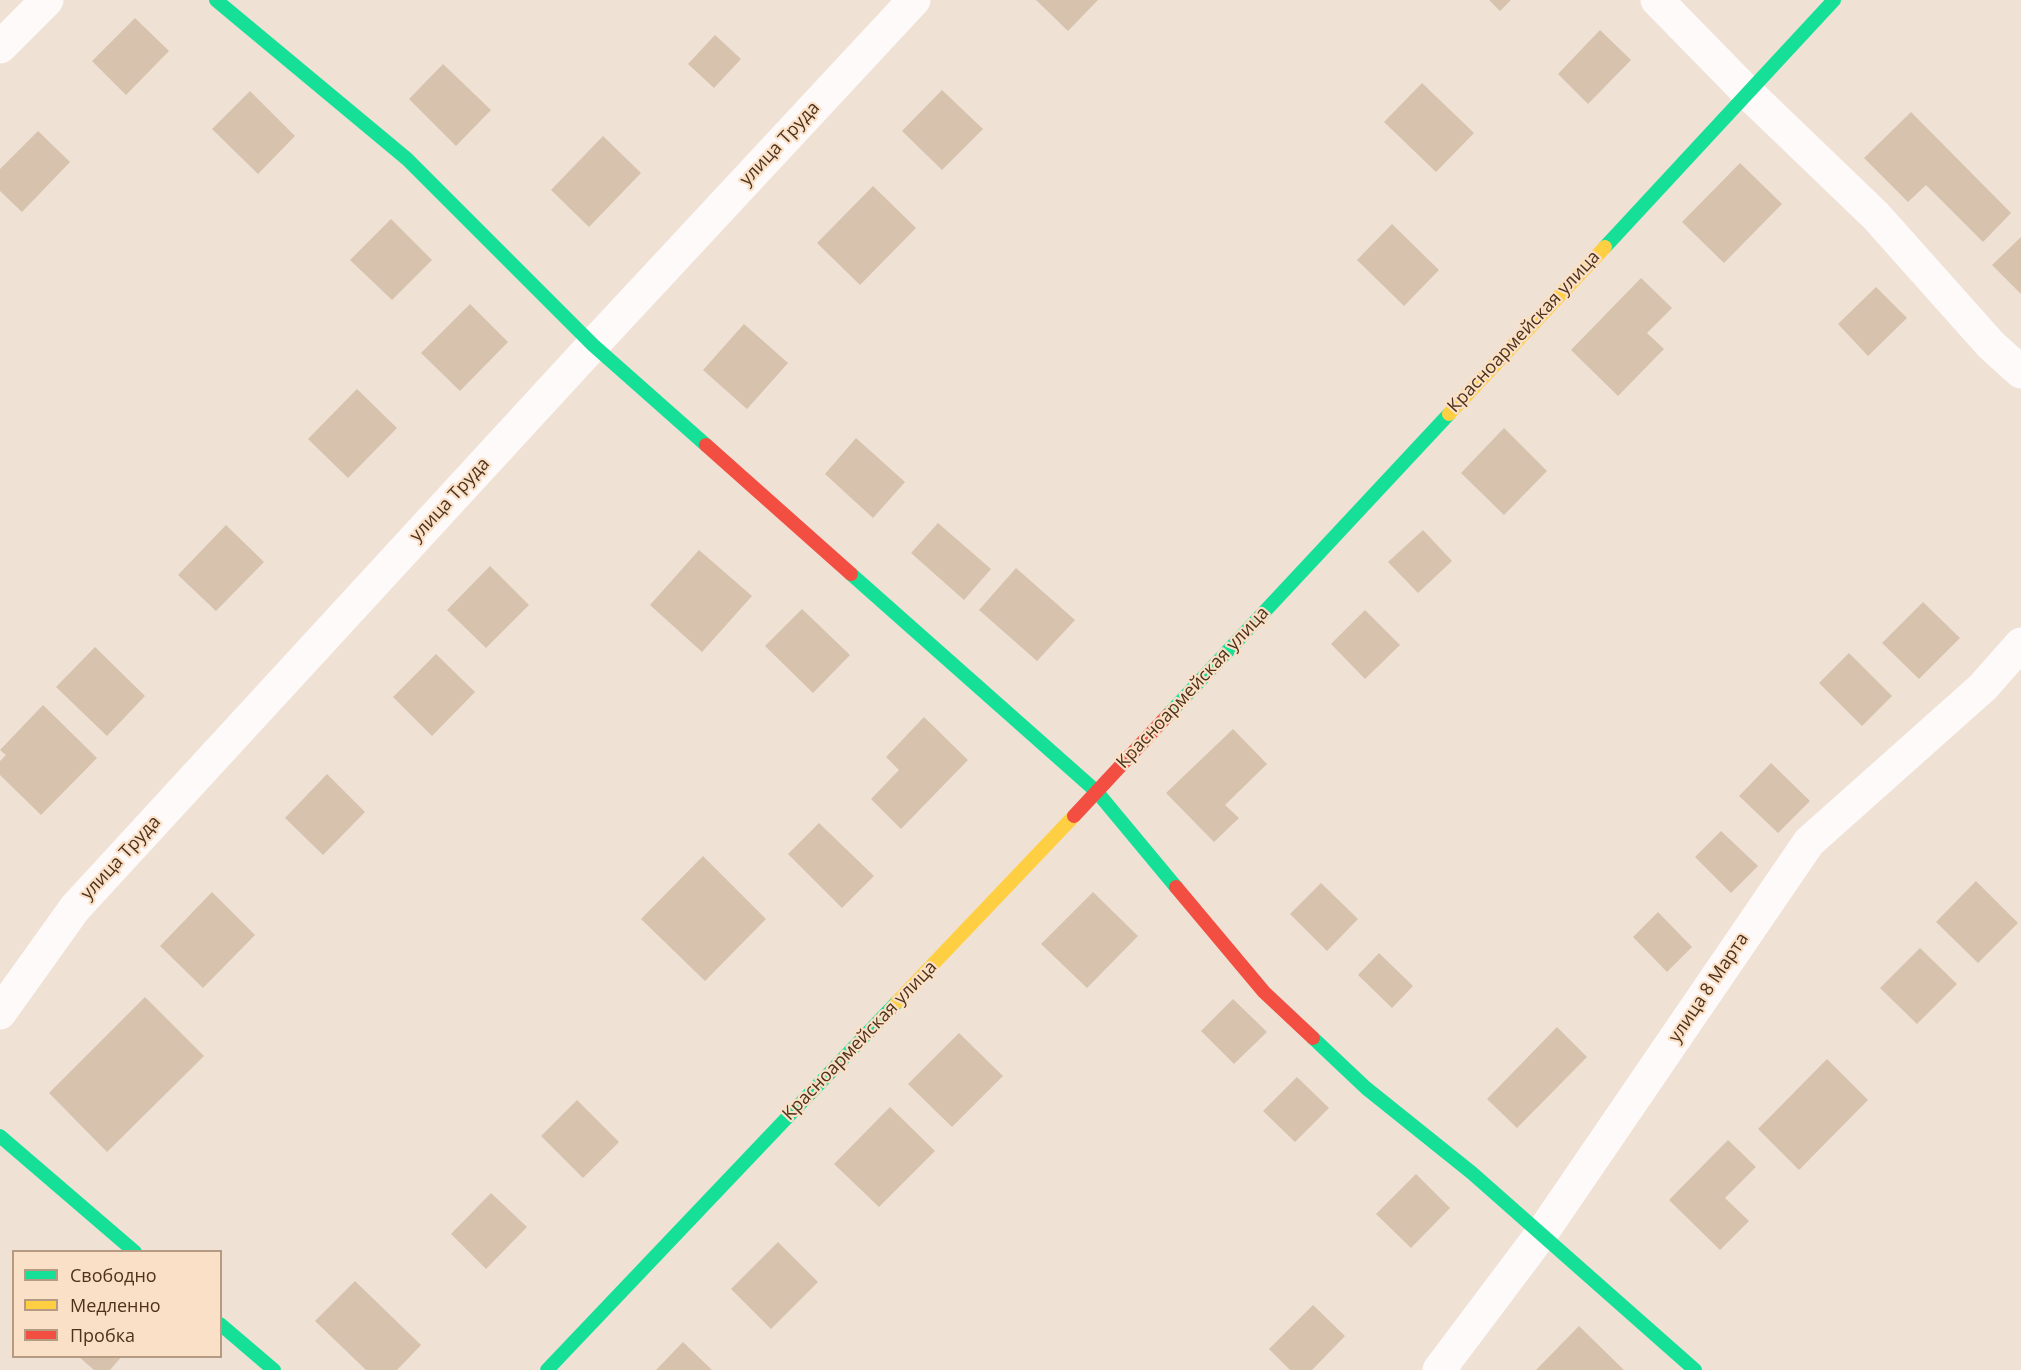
<!DOCTYPE html>
<meta charset="utf-8">
<style>
body{margin:0}
#map{position:relative;width:2021px;height:1370px;overflow:hidden;background:#efe1d4;font-family:"Open Sans",sans-serif}
canvas{display:block}
.legend{position:absolute;left:12px;top:1250px;width:210px;height:108px;box-sizing:border-box;background:#fbe0c8;border:2px solid #b69b82;margin:0;padding:8px 10px;list-style:none;font-size:18px;color:#4e331a}
.legend li{display:flex;align-items:center;gap:12px;height:30px}
.legend b{width:30px;border:2px solid #b69b82}
</style>
<div id="map">
<canvas width="2021" height="1370"></canvas>
<ul class="legend">
<li><b style="height:8px;background:#16e098"></b>Свободно</li>
<li><b style="height:8px;background:#ffcf43"></b>Медленно</li>
<li><b style="height:8px;background:#f24e42"></b>Пробка</li>
</ul>
</div>
<script>
const g = document.querySelector('canvas').getContext('2d');
g.lineJoin = 'round';
function fillPath(path, color) {
  g.fillStyle = color;
  g.fill(path, 'evenodd');
}
function poly(rows) {
  const path = new Path2D();
  for (const r of rows) {
    path.moveTo(r[0], r[1]);
    for (let i = 2; i < r.length; i += 2) path.lineTo(r[i], r[i + 1]);
  }
  return path;
}
function stroke(path, color, width, dash) {
  g.strokeStyle = color;
  g.lineWidth = width;
  g.lineCap = dash ? 'butt' : 'round';
  g.setLineDash(dash || []);
  g.stroke(path);
}
function label(font, color, halo, rows, align = 'center') {
  g.font = font + ' "Open Sans",sans-serif';
  g.lineWidth = 4.5;
  g.setLineDash([]);
  g.textBaseline = 'middle';
  g.strokeStyle = halo;
  g.fillStyle = color;
  for (const [text, x, y, turn = 0] of rows) {
    g.save();
    g.translate(x, y);
    g.rotate((+turn || 0) * Math.PI / 180);
    g.textAlign = isNaN(turn) ? turn : align;
    if (halo) g.strokeText(text, 0, 0);
    g.fillText(text, 0, 0);
    g.restore();
  }
}
const building = poly([
 [1036,0,1098,0,1068,31],
 [1489,0,1511,0,1500,11],
 [135,18,169,51,126,95,92,61],
 [1600,30,1631,60,1588,104,1558,74],
 [715,35,741,59,714,88,688,64],
 [443,64,491,110,456,146,409,99],
 [1422,83,1474,133,1436,172,1384,122],
 [942,90,983,129,942,170,902,131],
 [250,91,295,136,258,174,212,129],
 [1911,112,2011,213,1983,242,1926,185,1908,202,1864,158],
 [38,131,70,162,22,212,0,191,0,169],
 [603,136,641,173,589,227,551,190],
 [1740,163,1782,204,1724,263,1682,222],
 [873,186,916,228,860,285,817,243],
 [391,219,432,260,392,300,350,260],
 [1392,224,1439,270,1404,306,1357,260],
 [2021,237,2021,294,1992,265],
 [1641,278,1672,308,1647,333,1664,349,1618,396,1571,350],
 [1876,287,1907,318,1868,356,1838,324],
 [470,304,508,342,460,391,421,353],
 [744,324,788,363,747,409,703,370],
 [357,389,397,428,348,478,308,439],
 [1504,428,1547,471,1504,515,1461,473],
 [856,438,905,482,873,518,825,474],
 [938,523,991,569,964,600,911,553],
 [226,525,264,562,216,611,178,575],
 [1423,530,1452,561,1418,593,1388,562],
 [699,550,752,596,702,652,650,605],
 [490,566,529,605,486,648,447,610],
 [1016,568,1075,620,1037,661,979,610],
 [1923,602,1960,638,1919,679,1882,643],
 [802,609,850,655,813,693,765,646],
 [1365,610,1400,645,1365,679,1331,644],
 [95,647,145,696,107,736,56,687],
 [1849,653,1892,696,1862,726,1819,683],
 [436,654,475,692,432,736,393,697],
 [43,705,97,758,41,815,0,775,0,761,6,755,0,750],
 [924,717,968,760,901,829,871,799,899,770,886,757],
 [1233,729,1267,764,1225,805,1239,818,1214,842,1166,793],
 [1771,763,1810,801,1778,833,1739,796],
 [327,774,365,812,323,855,285,818],
 [819,823,874,876,842,908,788,854],
 [1721,831,1758,866,1731,893,1695,857],
 [703,856,766,919,705,981,641,919],
 [1976,881,2018,923,1978,963,1936,922],
 [1321,883,1358,919,1327,951,1290,914],
 [212,892,255,935,203,988,160,946],
 [1093,892,1138,936,1087,988,1041,944],
 [1658,912,1692,947,1667,972,1633,937],
 [1920,948,1957,984,1917,1024,1880,988],
 [1379,953,1413,986,1392,1008,1358,975],
 [145,997,204,1056,107,1152,49,1093],
 [1233,999,1267,1032,1234,1064,1201,1031],
 [1557,1027,1587,1057,1517,1128,1487,1099],
 [959,1033,1003,1076,952,1127,908,1084],
 [1827,1059,1868,1100,1799,1170,1758,1129],
 [1297,1077,1329,1108,1295,1142,1263,1111],
 [577,1100,619,1142,583,1178,541,1136],
 [890,1107,935,1151,879,1207,834,1164],
 [1728,1140,1756,1167,1725,1198,1749,1221,1720,1250,1669,1200],
 [1416,1174,1450,1208,1411,1248,1376,1214],
 [491,1193,527,1227,486,1269,451,1234],
 [778,1242,818,1282,771,1329,731,1289],
 [355,1281,421,1345,397,1370,366,1370,315,1321],
 [1313,1305,1345,1336,1312,1370,1290,1370,1269,1349],
 [1579,1326,1624,1370,1536,1370],
 [683,1342,712,1370,656,1370],
 [78,1356,122,1356,110,1370,94,1370]
]);
const street = poly([
 [1657,0,1747,92,1876,216,1991,345,2021,372],
 [0,47,47,0],
 [0,1013,75,908,593,345,914,0],
 [1439,1370,1542,1233,1809,842,1983,687,2021,644]
]);
const fast = poly([
 [216,0,407,159,593,345,706,445],
 [1605,247,1834,0],
 [851,574,1097,792,1176,887],
 [1168,715,1449,414],
 [1313,1038,1366,1088,1472,1173,1695,1370],
 [0,1136,135,1252],
 [220,1324,274,1370],
 [547,1370,897,1002]
]);
const slow = poly([
 [1449,414,1605,247],
 [897,1002,1074,816]
]);
const jam = poly([
 [706,445,851,574],
 [1074,816,1168,715],
 [1176,887,1264,992,1313,1038]
]);
const streetNames = [
 ["улица Труда",780,144,-47],
 ["Красноармейская улица",1524,332,-47],
 ["улица Труда",450,500,-47],
 ["Красноармейская улица",1193,688,-47],
 ["улица Труда",121,858,-47],
 ["улица 8 Марта",1709,988,-56],
 ["Красноармейская улица",860,1041,-46]
];
fillPath(building, '#d7c2ae');
stroke(street, '#fdfaf9', 33);
stroke(fast, '#16e098', 14);
stroke(slow, '#ffcf43', 14);
stroke(jam, '#f24e42', 14);
label('18px', '#4e331a', '#fbe0c8', streetNames);
</script>
